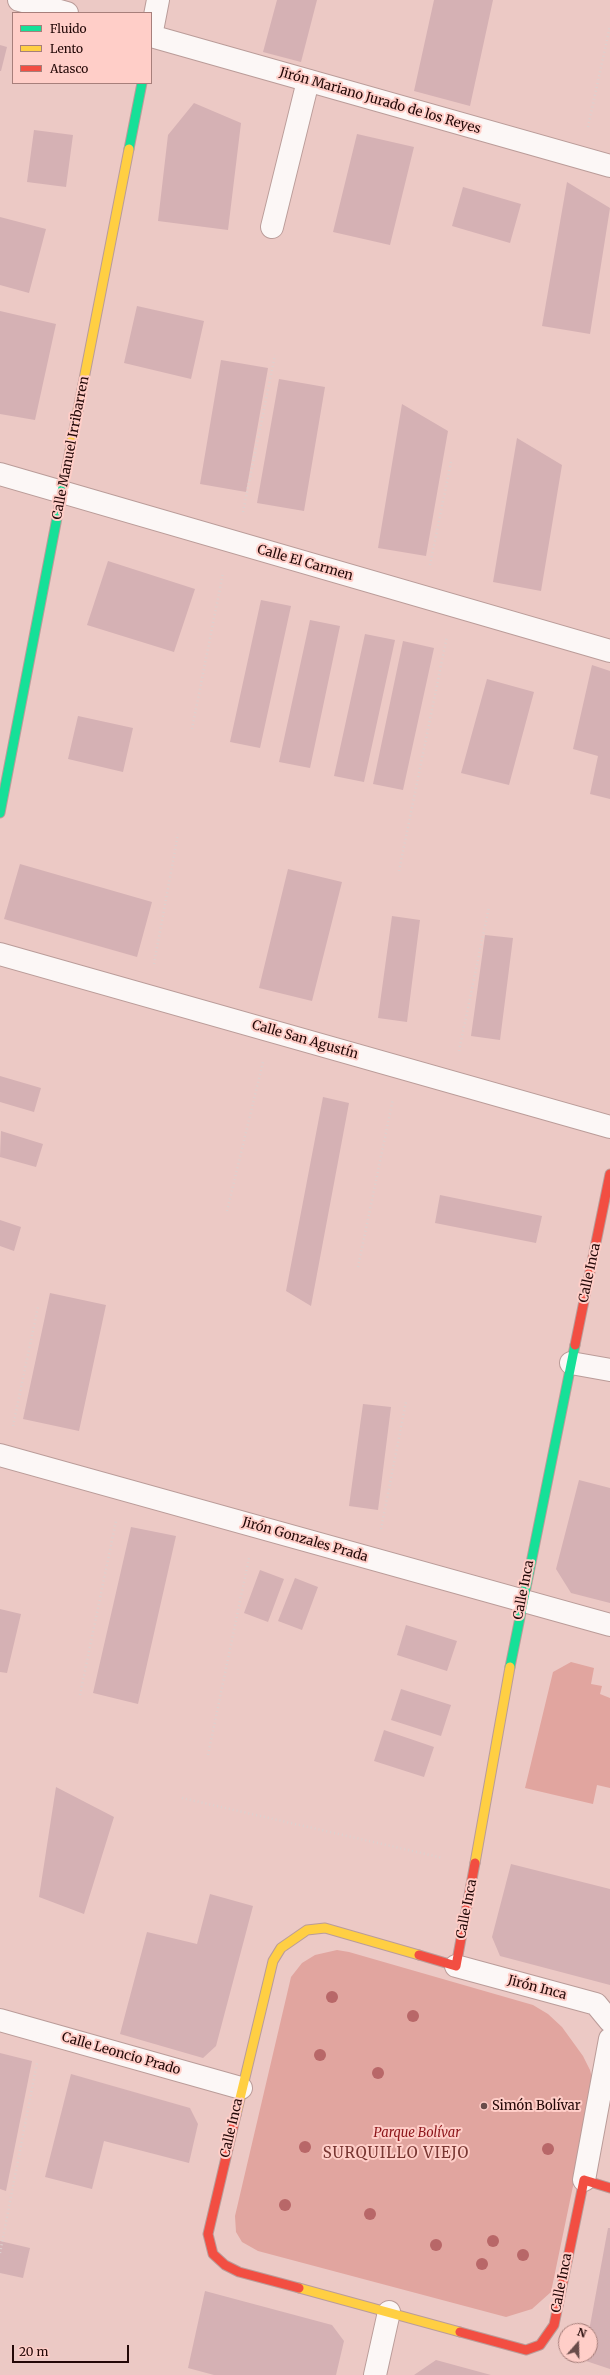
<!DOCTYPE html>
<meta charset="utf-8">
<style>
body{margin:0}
#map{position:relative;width:610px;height:2375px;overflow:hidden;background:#ecc9c5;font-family:Merriweather,serif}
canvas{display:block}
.legend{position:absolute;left:12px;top:12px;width:140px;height:72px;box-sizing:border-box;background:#ffcec8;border:1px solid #a77f7b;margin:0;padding:5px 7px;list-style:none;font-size:12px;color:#230807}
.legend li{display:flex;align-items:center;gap:8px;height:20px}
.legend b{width:20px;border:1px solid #a77f7b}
.north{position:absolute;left:558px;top:2323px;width:40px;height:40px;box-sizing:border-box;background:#ffcec8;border:1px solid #a77f7b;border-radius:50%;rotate:20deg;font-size:11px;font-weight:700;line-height:16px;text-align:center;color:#230807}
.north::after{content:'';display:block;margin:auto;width:14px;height:18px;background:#694c4a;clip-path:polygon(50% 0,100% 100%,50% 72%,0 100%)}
.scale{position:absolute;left:12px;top:2345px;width:117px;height:18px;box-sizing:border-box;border:2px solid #230807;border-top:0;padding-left:5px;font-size:12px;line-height:14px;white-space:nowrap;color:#230807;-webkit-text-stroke:3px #ffcec8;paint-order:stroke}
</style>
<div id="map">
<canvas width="610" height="2375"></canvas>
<ul class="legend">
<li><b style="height:5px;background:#16e098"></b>Fluido</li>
<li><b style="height:5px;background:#ffcf43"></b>Lento</li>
<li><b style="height:5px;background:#f24e42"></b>Atasco</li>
</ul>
<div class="north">N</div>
<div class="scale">20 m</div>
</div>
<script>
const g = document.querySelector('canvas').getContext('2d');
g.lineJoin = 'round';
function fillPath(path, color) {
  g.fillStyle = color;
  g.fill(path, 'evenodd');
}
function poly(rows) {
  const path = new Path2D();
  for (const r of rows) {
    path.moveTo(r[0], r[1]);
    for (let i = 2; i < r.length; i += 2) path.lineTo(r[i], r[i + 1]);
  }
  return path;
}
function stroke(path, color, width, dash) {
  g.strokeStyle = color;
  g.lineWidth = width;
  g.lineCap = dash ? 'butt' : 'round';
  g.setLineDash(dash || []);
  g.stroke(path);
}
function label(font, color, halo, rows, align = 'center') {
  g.font = font + ' Merriweather,serif';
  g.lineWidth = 4;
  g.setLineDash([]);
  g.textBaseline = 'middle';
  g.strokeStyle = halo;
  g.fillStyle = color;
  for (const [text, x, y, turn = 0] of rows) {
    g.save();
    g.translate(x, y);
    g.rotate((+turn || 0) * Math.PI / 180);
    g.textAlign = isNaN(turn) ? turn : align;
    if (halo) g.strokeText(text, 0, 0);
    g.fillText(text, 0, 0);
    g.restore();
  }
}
const green = poly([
 [571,1662,594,1668,591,1684,602,1686,600,1694,610,1698,610,1788,597,1785,593,1804,525,1788,553,1672],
 [337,1950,349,1952,533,2005,548,2014,562,2027,583,2056,590,2070,594,2085,551,2292,532,2309,506,2317,258,2251,242,2242,236,2232,235,2216,291,1977,302,1963,315,1955]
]);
const building = poly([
 [277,0,317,0,301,62,263,52],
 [434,0,493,0,470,106,414,91],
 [0,45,7,47,1,71,0,71],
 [194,103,241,123,228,230,158,221,168,135],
 [34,130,73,135,66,187,27,182],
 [357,134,414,147,390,245,333,232],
 [567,182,610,208,590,334,542,326],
 [463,187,521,204,510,243,452,226],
 [0,217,46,229,29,293,0,285],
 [137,306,204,321,191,379,124,363],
 [0,311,56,324,35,420,0,414],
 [221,360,268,368,246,492,200,484],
 [279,379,325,387,304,511,257,503],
 [402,404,448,431,426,556,378,548],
 [517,438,562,465,541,591,493,582],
 [108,561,195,589,174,652,87,625],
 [261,600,291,606,260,748,230,742],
 [310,620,340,626,310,768,279,762],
 [365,634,395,640,364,782,334,776],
 [403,641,434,648,403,790,373,784],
 [592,665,610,671,610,799,590,794,598,756,573,749],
 [487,679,534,692,509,785,461,773],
 [78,716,133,728,123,772,68,759],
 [20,864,152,902,137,957,4,919],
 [288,869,342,882,312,1001,259,988],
 [392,916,420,920,407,1022,378,1018],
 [485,935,513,938,500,1040,471,1036],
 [0,1076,41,1088,34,1112,0,1102],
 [323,1097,349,1103,311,1306,286,1291],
 [1,1131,43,1144,36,1167,0,1157],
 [440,1195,542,1216,536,1243,435,1223],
 [0,1220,21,1227,14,1251,0,1246],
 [50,1293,106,1305,79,1431,23,1419],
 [363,1404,391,1407,378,1510,349,1506],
 [579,1480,610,1488,610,1603,571,1593,556,1569],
 [131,1527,176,1536,138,1704,93,1693],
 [260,1570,284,1579,268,1622,244,1613],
 [295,1578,318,1587,302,1630,278,1621],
 [0,1609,21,1614,7,1673,0,1672],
 [406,1625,457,1641,447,1671,397,1655],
 [401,1689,451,1705,441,1736,391,1720],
 [384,1730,434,1747,424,1777,374,1761],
 [56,1787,114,1817,84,1914,39,1897],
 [511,1864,610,1889,610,1985,500,1956,492,1937],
 [210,1894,253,1906,216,2046,203,2058,120,2034,147,1932,197,1944],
 [0,2053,32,2061,6,2191,0,2189],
 [71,2074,190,2108,198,2124,189,2163,104,2141,92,2189,45,2177],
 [608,2228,610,2228,610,2369,580,2359,581,2355,590,2355,589,2331],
 [0,2241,30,2248,23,2278,0,2273],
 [205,2291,332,2325,344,2341,336,2375,214,2375,188,2368],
 [436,2360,491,2375,414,2375]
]);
const path = poly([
 [588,127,610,26],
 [243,512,275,355],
 [430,565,451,462],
 [192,729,223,573],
 [399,871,447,636],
 [154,964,178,834],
 [459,1051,489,907],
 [227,1211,263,1062],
 [358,1267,393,1099],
 [13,1426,38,1307],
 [381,1529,406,1402],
 [80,1695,116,1521],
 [208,1755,249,1558],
 [182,1798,443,1858],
 [0,2253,37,2063]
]);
const lane = poly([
 [272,227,308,81],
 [571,1363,610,1370]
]);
const street = poly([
 [19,0,67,13],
 [151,36,610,166],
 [151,36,158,0],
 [0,474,610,651],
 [0,954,610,1127],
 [0,1455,610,1625],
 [456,1966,596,2004,610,2021],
 [0,2020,241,2088],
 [584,2180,610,2039],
 [375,2375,389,2312]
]);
const fast = poly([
 [129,149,142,83],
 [0,813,67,466],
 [510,1667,575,1345]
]);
const slow = poly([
 [67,466,129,149],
 [475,1863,510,1667],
 [236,2115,273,1961,281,1948,307,1930,325,1928,419,1955],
 [299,2288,460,2332]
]);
const jam = poly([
 [575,1345,610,1174],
 [419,1955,456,1966,475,1863],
 [236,2115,208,2234,213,2254,225,2265,239,2272,299,2288],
 [460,2332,526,2350,540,2345,554,2325,584,2180,610,2188]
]);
const trees = [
 [332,1997],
 [413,2016],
 [320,2055],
 [378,2073],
 [305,2147],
 [548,2149],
 [285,2205],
 [370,2214],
 [493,2241],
 [436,2245],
 [523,2255],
 [482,2264]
];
const markers = [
 [484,2106,4,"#694c4a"]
];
const streetNames = [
 ["Jirón Mariano Jurado de los Reyes",380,101,16],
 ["Calle Manuel Irribarren",71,448,-79],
 ["Calle El Carmen",305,563,16],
 ["Calle San Agustín",305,1040,16],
 ["Calle Inca",590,1273,-78],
 ["Jirón Gonzales Prada",305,1540,16],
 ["Calle Inca",524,1590,-79],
 ["Calle Inca",467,1909,-79],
 ["Jirón Inca",537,1988,15],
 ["Calle Leoncio Prado",121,2054,16],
 ["Calle Inca",232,2128,-77],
 ["Calle Inca",562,2283,-79]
];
const poiNames = [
 ["Simón Bolívar",492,2106]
];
const parkNames = [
 ["Parque Bolívar",417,2133]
];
const quarterNames = [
 ["SURQUILLO VIEJO",396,2154]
];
fillPath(green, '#e1a59f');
fillPath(building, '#d5b1b4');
stroke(lane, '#ba9c99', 24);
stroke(street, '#ba9c99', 24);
stroke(fast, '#ba9c99', 11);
stroke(slow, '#ba9c99', 11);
stroke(jam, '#ba9c99', 11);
stroke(path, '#ddd1cf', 2.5, [1, 3]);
stroke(lane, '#fcf7f6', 22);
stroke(street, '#fcf7f6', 22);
stroke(fast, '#16e098', 9);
stroke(slow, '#ffcf43', 9);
stroke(jam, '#f24e42', 9);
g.fillStyle = '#b86768';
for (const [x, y] of trees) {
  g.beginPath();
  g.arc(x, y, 6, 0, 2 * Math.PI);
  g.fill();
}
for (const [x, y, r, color] of markers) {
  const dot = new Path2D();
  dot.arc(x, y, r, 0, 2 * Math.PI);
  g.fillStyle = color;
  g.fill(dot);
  stroke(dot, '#ffcec8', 1.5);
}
label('13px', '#230807', '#ffcec8', streetNames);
label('13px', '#230807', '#ffcec8', poiNames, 'left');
label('italic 13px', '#8d161b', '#ffcec8', parkNames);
g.letterSpacing = '1px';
label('15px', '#783632', '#ffcec8', quarterNames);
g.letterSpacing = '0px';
</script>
